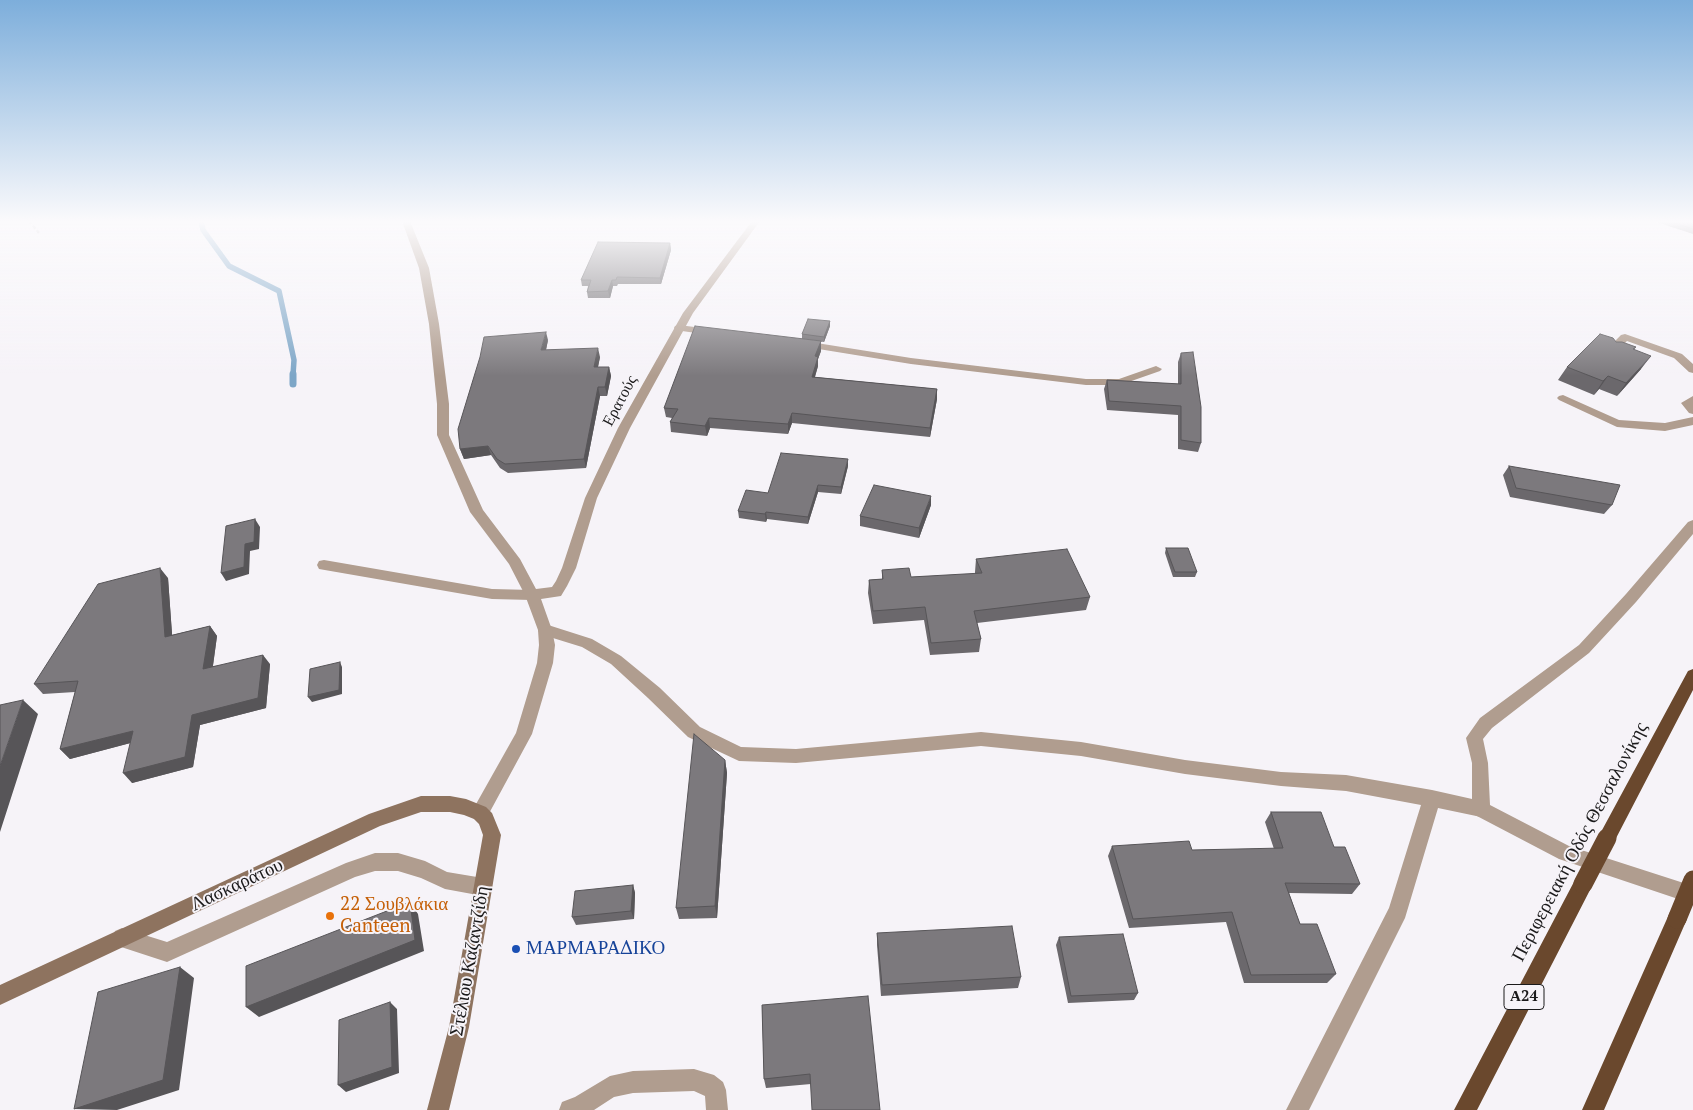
<!DOCTYPE html>
<meta charset="utf-8">
<style>
body{margin:0}
canvas{display:block;background:#f6f3f8}
</style>
<canvas width="1693" height="1110"></canvas>
<script>
const g = document.querySelector('canvas').getContext('2d');
g.lineJoin = 'round';
function poly(rows) {
  const path = new Path2D();
  for (const r of rows) {
    path.moveTo(r[0], r[1]);
    for (let i = 2; i < r.length; i += 2) path.lineTo(r[i], r[i + 1]);
  }
  return path;
}
function stroke(path, color, width, dash) {
  g.strokeStyle = color;
  g.lineWidth = width;
  g.lineCap = dash ? 'butt' : 'round';
  g.setLineDash(dash || []);
  g.stroke(path);
}
function fillPath(path, color) {
  g.fillStyle = color;
  g.fill(path, 'evenodd');
}
function label(font, color, halo, rows, align = 'center') {
  g.font = font + ' "PT Serif",serif';
  g.lineWidth = 4;
  g.setLineDash([]);
  g.textBaseline = 'middle';
  g.strokeStyle = halo;
  g.fillStyle = color;
  for (const [text, x, y, turn = 0] of rows) {
    g.save();
    g.translate(x, y);
    g.rotate((+turn || 0) * Math.PI / 180);
    g.textAlign = isNaN(turn) ? turn : align;
    if (halo) g.strokeText(text, 0, 0);
    g.fillText(text, 0, 0);
    g.restore();
  }
}
const streamFar1 = poly([
 [201,221,203,230,229,266,279,291,294,360,293,375]
]);
const stream = poly([
 [293,384,293,374]
]);
const path = poly([
 [29,221,39,233]
]);
const service = poly([
 [679,325,710,329,715,332,710,335,675,330,674,328,675,326,679,325],
 [1625,334,1682,354,1693,364,1693,373,1689,372,1674,358,1627,341,1615,353,1607,353,1606,351,1607,349,1621,335,1625,334],
 [804,341,911,358,1086,379,1119,379,1156,366,1162,369,1160,371,1120,385,1086,385,911,364,800,346,799,344,800,342,804,341],
 [1563,395,1619,420,1665,423,1693,417,1693,425,1665,431,1617,427,1559,400,1557,398,1559,396,1563,395],
 [1693,396,1693,414,1689,413,1681,403,1693,396],
 [324,560,492,589,532,590,537,591,539,595,537,599,532,600,492,599,319,569,317,565,319,561,324,560],
 [375,853,398,853,425,861,447,872,483,878,490,881,492,887,490,893,483,896,445,889,421,878,398,871,375,871,355,877,167,962,115,945,112,938,115,931,122,928,167,942,346,863,375,853],
 [694,1069,714,1075,723,1082,726,1090,728,1110,706,1110,705,1096,694,1091,633,1093,614,1097,594,1110,559,1110,562,1102,575,1097,610,1076,633,1071,694,1069]
]);
const minor = poly([
 [545,624,592,639,621,656,660,688,700,727,741,747,796,749,981,732,1081,742,1185,760,1281,772,1346,775,1432,790,1481,801,1487,803,1490,809,1487,815,1481,817,1438,808,1405,918,1309,1110,1286,1110,1389,908,1421,805,1346,791,1281,786,1185,774,1081,756,981,746,796,763,739,761,688,737,648,698,611,664,582,647,540,634,538,630,540,626,545,624]
]);
const tertiary = poly([
 [402,221,410,221,429,268,439,324,449,404,449,435,483,510,520,559,536,589,552,587,556,581,562,568,585,498,618,428,683,313,752,221,760,221,693,313,630,428,597,498,576,568,567,586,561,596,541,599,552,630,555,645,553,663,532,734,486,819,480,821,474,819,471,813,516,733,537,663,539,645,538,630,525,595,509,564,470,512,437,435,437,404,429,324,419,268,402,221],
 [1693,520,1693,534,1636,602,1589,653,1492,728,1483,739,1488,763,1490,805,1569,846,1693,886,1693,904,1559,859,1475,815,1472,809,1472,763,1466,738,1480,718,1579,645,1626,594,1688,522,1693,520]
]);
const secondary = poly([
 [421,796,450,796,466,799,486,807,492,813,501,835,469,1027,449,1110,427,1110,449,1027,483,835,479,824,474,819,464,815,450,812,421,812,380,826,0,1005,0,985,369,814,421,796]
]);
const trunk = poly([
 [1693,669,1693,690,1613,844,1607,846,1601,844,1598,838,1601,832,1688,671,1693,669],
 [1583,875,1590,878,1592,884,1590,890,1477,1110,1454,1110,1576,878,1583,875],
 [1677,910,1684,912,1687,919,1604,1110,1582,1110,1670,912,1677,910]
]);
const trunkBridge = poly([
 [1583,884,1607,838],
 [1677,919,1693,880]
]);
const wall = poly([
 [1653,221,1693,221,1693,234],
 [670,243,671,250,661,284,618,284,617,286,613,286,610,298,588,298,587,292,588,286,582,286,581,280],
 [830,321,830,326,824,342,802,339,802,334],
 [548,340,546,350,600,357,598,367,609,367,611,376,607,396,600,396,586,468,508,473,500,468,491,455,464,459,460,449],
 [821,341,821,351,818,359,818,366,815,377,937,389,937,399,930,437,792,423,788,434,710,428,707,436,671,432,670,422,672,418,666,417,664,408],
 [1616,342,1636,347,1634,350,1641,369,1617,396,1599,389,1594,395,1558,380,1567,367],
 [1181,353,1201,443,1198,452,1178,449,1178,415,1107,410,1104,389,1107,380,1178,384,1178,362],
 [848,466,841,494,818,492,808,524,767,519,766,522,739,518,738,511,768,493],
 [1509,466,1612,505,1604,514,1510,497,1503,475],
 [931,505,919,538,860,526,860,516],
 [1166,548,1197,572,1195,577,1173,577,1165,553],
 [976,559,1090,597,1086,610,977,623,981,639,979,652,930,655,924,620,873,624,868,593,869,580,882,579,882,570,911,577,975,574,975,572],
 [168,578,172,635,210,626,217,636,213,666,270,664,266,708,200,725,193,767,132,783,130,743,70,759,60,749,75,692,43,694,34,684],
 [725,760,727,773,717,918,679,919,676,908],
 [1271,812,1334,847,1360,884,1352,894,1289,893,1300,924,1336,974,1327,983,1244,983,1226,922,1129,928,1108,856,1112,846,1192,850,1274,849,1265,822],
 [633,885,635,893,634,919,576,925,572,917],
 [877,933,1021,977,1018,988,881,996,877,945],
 [1059,937,1138,993,1134,1000,1068,1003,1056,945],
 [762,1005,880,1110,811,1084,766,1088,764,1079]
]);
const shadedWall = poly([
 [670,243,671,250,661,284,660,278],
 [612,280,613,286,610,298,608,291],
 [830,321,830,326,824,342,824,337],
 [546,332,548,340,544,359,541,350],
 [821,341,821,351,818,359,818,366,812,386,812,377,815,356],
 [598,348,600,357,596,376,594,367],
 [1651,356,1641,369,1617,396,1626,383],
 [609,367,611,376,607,396,605,387],
 [1608,376,1599,389,1594,395,1603,381],
 [598,387,600,396,586,468,584,459],
 [937,389,937,399,930,437,930,428],
 [792,413,792,423,788,434,788,424],
 [709,418,710,428,707,436,705,426],
 [488,446,491,455,464,459,460,449],
 [848,459,848,466,841,494,841,487],
 [818,485,818,492,808,524,808,517],
 [931,496,931,505,919,538,919,528],
 [766,512,767,519,766,522,765,514],
 [255,519,260,527,259,549,250,551,249,574,226,581,221,573,245,544],
 [160,568,168,578,173,647,165,637],
 [210,626,217,636,211,679,203,669],
 [263,655,270,664,266,708,200,725,193,767,132,783,123,773],
 [340,662,342,667,342,694,312,702,308,697],
 [23,700,38,714,0,832,0,766],
 [133,731,142,740,70,759,60,749],
 [725,760,727,773,717,918,715,906],
 [633,885,635,893,634,919,631,911],
 [410,902,418,914,424,951,259,1017,246,1007],
 [180,967,194,978,179,1090,117,1110,74,1109],
 [390,1002,397,1009,399,1073,346,1092,338,1085]
]);
const building = poly([
 [1669,221,1693,221,1693,229,1669,221],
 [598,242,670,243,660,278,617,277,616,280,612,280,608,291,587,292,591,280,581,280,598,242],
 [808,319,830,321,824,337,802,334,808,319],
 [695,326,821,341,815,356,818,357,812,377,937,389,930,428,792,413,788,424,709,418,705,426,670,422,678,409,664,408,695,326],
 [546,332,541,350,598,348,594,367,609,367,605,387,598,387,584,459,505,464,497,459,488,446,460,449,458,429,480,357,484,337,546,332],
 [1600,334,1613,338,1616,342,1622,342,1636,347,1633,349,1651,356,1626,383,1608,376,1603,381,1567,367,1600,334],
 [1193,352,1201,407,1201,443,1181,440,1181,406,1109,401,1107,380,1181,384,1181,353,1193,352],
 [781,453,848,459,841,487,818,485,808,517,766,512,765,514,738,511,746,490,768,493,781,453],
 [1509,466,1620,485,1612,505,1516,488,1509,466],
 [874,485,931,496,919,528,860,516,874,485],
 [255,519,254,542,245,544,244,567,221,573,226,526,255,519],
 [1166,548,1188,548,1197,572,1175,572,1166,548],
 [1067,549,1090,597,974,611,981,639,931,643,925,607,873,611,869,580,883,579,882,570,909,568,911,577,982,573,976,559,1067,549],
 [160,568,165,637,210,626,203,669,263,655,258,698,192,715,185,757,123,773,133,731,60,749,78,681,34,684,98,584,160,568],
 [340,662,339,690,308,697,310,669,340,662],
 [23,700,0,766,0,705,23,700],
 [694,734,725,760,715,906,676,908,694,734],
 [1271,812,1321,812,1334,847,1345,847,1360,884,1285,883,1300,924,1317,924,1336,974,1251,975,1232,912,1133,919,1112,846,1189,841,1192,850,1283,848,1271,812],
 [633,885,631,911,572,917,575,891,633,885],
 [410,902,415,940,246,1007,246,966,410,902],
 [1012,926,1021,977,882,985,877,933,1012,926],
 [1123,934,1138,993,1071,996,1059,937,1123,934],
 [180,967,163,1080,74,1109,98,992,180,967],
 [868,996,880,1110,812,1110,810,1074,764,1079,762,1005,868,996],
 [390,1002,392,1067,338,1085,339,1020,390,1002]
]);
const markers = [
 [330,916,5,"#e8710a"],
 [516,949,5,"#1a4fb4"]
];
const shields = [
 [1524,997,40]
];
const shieldNames = [
 ["Α24",1524,997]
];
const streetNames = [
 ["Ερατούς",620,401,-62]
];
const nearStreetnames = [
 ["Περιφερειακή Οδός Θεσσαλονίκης",1580,842,-62],
 ["Λασκαράτου",237,885,-25],
 ["Στέλιου Καζαντζίδη",470,961,-80]
];
const nearFoodnames = [
 ["22 Σουβλάκια",340,905],
 ["Canteen",340,927]
];
const nearTransitnames = [
 ["ΜΑΡΜΑΡΑΔΙΚΟ",526,949]
];
stroke(streamFar1, '#7da6c7', 5.5);
stroke(stream, '#7da6c7', 7);
stroke(path, '#aeacaf', 2.5, [4, 2]);
fillPath(service, '#b09d8f');
fillPath(minor, '#b09d8f');
fillPath(tertiary, '#b09d8f');
fillPath(secondary, '#8e735f');
fillPath(trunk, '#6a482d');
stroke(trunkBridge, '#6a482d', 19);
fillPath(wall, '#6b686c');
fillPath(shadedWall, '#575558');
fillPath(building, '#7c797d');
stroke(building, '#575558', 1);
const sky = g.createLinearGradient(0, 0, 0, 376);
sky.addColorStop(0, '#7daedb');
sky.addColorStop(0.59, '#fbfafc');
sky.addColorStop(1, '#fbfafc00');
g.fillStyle = sky;
g.fillRect(0, 0, 1693, 376);
for (const [x, y, r, color] of markers) {
  const dot = new Path2D();
  dot.arc(x, y, r, 0, 2 * Math.PI);
  g.fillStyle = color;
  g.fill(dot);
  stroke(dot, '#f6f3f8', 2);
}
for (const [x, y, w] of shields) {
  const box = new Path2D();
  box.roundRect(x - w / 2, y - 12.5, w, 25, 4);
  g.fillStyle = '#f6f3f8';
  g.fill(box);
  stroke(box, '#1b1a1b', 1);
}
label('bold 15px', '#1b1a1b', null, shieldNames);
label('16px', '#1b1a1b', '#f6f3f8', streetNames);
label('19px', '#1b1a1b', '#f6f3f8', nearStreetnames);
label('19px', '#c56008', '#f6f3f8', nearFoodnames, 'left');
label('19px', '#164399', '#f6f3f8', nearTransitnames, 'left');
</script>
